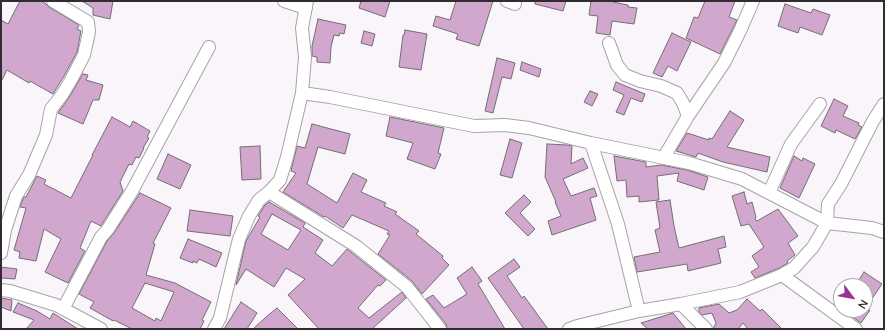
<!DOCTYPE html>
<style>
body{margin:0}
#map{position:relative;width:885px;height:330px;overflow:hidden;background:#faf5fa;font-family:"Nunito Sans",sans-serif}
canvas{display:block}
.frame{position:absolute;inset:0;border:2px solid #2f2d2f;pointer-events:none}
.north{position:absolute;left:833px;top:278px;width:40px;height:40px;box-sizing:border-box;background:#fff;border:1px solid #acabac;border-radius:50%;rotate:122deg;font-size:11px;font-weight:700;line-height:16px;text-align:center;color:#2f2d2f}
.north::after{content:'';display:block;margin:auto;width:14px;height:18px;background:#973196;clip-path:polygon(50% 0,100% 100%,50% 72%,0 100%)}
</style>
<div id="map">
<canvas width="885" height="330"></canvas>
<div class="frame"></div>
<div class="north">N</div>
</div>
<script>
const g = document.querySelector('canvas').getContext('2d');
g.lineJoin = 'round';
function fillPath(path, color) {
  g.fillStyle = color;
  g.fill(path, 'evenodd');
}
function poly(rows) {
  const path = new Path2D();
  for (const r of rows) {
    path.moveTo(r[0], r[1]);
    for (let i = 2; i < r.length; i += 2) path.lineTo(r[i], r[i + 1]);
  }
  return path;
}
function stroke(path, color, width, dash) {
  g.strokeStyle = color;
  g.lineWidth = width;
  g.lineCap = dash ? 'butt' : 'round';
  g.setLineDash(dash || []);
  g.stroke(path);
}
const building = poly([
 [20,1,42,1,46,4,49,7,79,25,77,29,81,31,77,52,64,76,53,94,30,81,29,83,7,70,1,82,1,20,8,24,20,1],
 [82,1,113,1,110,19,93,15,93,8,82,1],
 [361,1,390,1,385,17,359,8,361,1],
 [456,1,493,1,479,46,456,39,458,34,433,26,436,16,450,20,456,1],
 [535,1,566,1,563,11,535,4,535,1],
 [591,1,613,1,613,2,628,5,628,7,637,8,634,24,612,21,610,35,596,33,598,16,589,15,591,1],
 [705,1,735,1,729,17,737,20,720,54,686,38,694,17,698,18,705,1],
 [785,4,811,13,813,9,830,15,822,35,800,27,798,33,778,26,785,4],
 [318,19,346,25,344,34,340,33,339,36,334,35,331,47,330,63,317,62,317,57,312,56,312,46,318,19],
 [405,30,427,34,421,70,399,67,403,35,404,35,405,30],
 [364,31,375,34,372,46,361,43,364,31],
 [672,33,691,42,677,71,668,66,662,77,653,73,672,33],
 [497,58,515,63,511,79,502,77,493,113,485,111,497,58],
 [522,62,541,69,539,77,520,70,522,62],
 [83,74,88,75,86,80,103,85,99,100,93,100,83,124,58,113,68,99,83,74],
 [616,82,645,94,642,102,631,98,624,115,616,112,624,95,613,90,616,82],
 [590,91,598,94,592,106,584,102,590,91],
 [834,99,848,106,843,116,859,123,858,125,862,127,855,139,836,130,835,133,821,126,834,99],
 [730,111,744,120,727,147,770,157,767,172,723,162,698,153,696,157,676,151,687,133,709,140,709,138,712,139,730,111],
 [112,117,130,127,133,121,150,131,147,137,149,138,143,148,144,148,139,158,136,157,132,165,129,164,120,182,123,191,102,224,101,226,91,221,80,248,85,251,68,283,45,272,61,239,44,229,36,261,19,258,20,252,14,250,26,208,20,207,23,199,24,197,26,197,37,176,46,180,44,184,71,198,93,155,92,155,112,117],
 [390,117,444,128,438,153,441,154,435,169,407,159,413,143,386,136,390,117],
 [312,124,350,134,345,154,318,147,307,184,337,203,353,173,367,180,361,192,386,203,384,206,397,212,395,214,419,231,416,234,443,256,442,258,449,265,422,294,412,281,378,254,390,235,387,234,389,231,352,215,343,228,325,216,324,217,283,192,296,173,291,171,297,146,305,148,312,124],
 [510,139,522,143,512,178,500,175,510,139],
 [547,144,567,145,572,146,571,164,583,158,588,168,563,179,571,196,594,188,597,196,590,198,596,220,552,235,548,221,561,216,555,202,556,202,545,177,547,144],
 [260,146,261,179,242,180,240,147,260,146],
 [168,154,191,165,180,189,157,179,168,154],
 [614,156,646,162,646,167,661,165,687,170,708,177,704,190,677,181,679,173,657,176,659,200,639,202,639,196,627,197,626,180,617,181,614,156],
 [794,156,802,161,803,158,815,164,799,198,780,188,794,156],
 [744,192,747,204,752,202,756,217,755,219,757,221,778,209,798,236,788,243,795,255,787,261,788,263,779,268,755,278,751,272,759,267,752,256,764,247,749,224,741,226,732,196,744,192],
 [140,193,171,208,153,243,155,244,146,275,175,283,211,302,202,320,204,321,200,329,132,329,114,320,113,321,90,308,94,302,79,294,107,241,114,233,140,193],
 [145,283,174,292,161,321,156,318,155,321,132,308,145,283],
 [524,195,531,202,520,213,535,229,528,236,505,213,524,195],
 [670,200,674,226,679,248,724,236,726,247,718,249,721,263,688,271,687,264,637,272,634,257,660,252,655,230,660,228,656,202,670,200],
 [269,202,305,223,303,227,323,240,315,253,332,266,347,249,386,280,380,286,378,285,358,308,369,318,402,292,406,298,372,329,319,329,288,295,305,279,286,268,274,287,246,269,236,285,246,241,260,217,258,216,265,205,269,202],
 [272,214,301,230,288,250,261,234,272,214],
 [190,210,233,216,230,236,187,231,190,210],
 [188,239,222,253,216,267,199,259,197,263,193,261,193,263,180,258,188,239],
 [514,259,520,267,507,276,522,298,524,296,548,329,524,329,488,278,514,259],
 [1,267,17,269,15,279,1,278,1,267],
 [472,267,482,281,478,284,505,329,447,329,446,324,426,299,433,295,444,308,467,294,457,278,472,267],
 [864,272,882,284,865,309,865,286,855,286,864,272],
 [1,298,12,300,11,311,1,307,1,298],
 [747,299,760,311,762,309,782,329,748,329,743,323,738,329,713,329,716,323,712,313,702,315,699,312,699,308,719,304,729,313,737,310,747,299],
 [241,302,257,313,247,329,224,329,241,302],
 [18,303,37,311,50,319,53,313,78,329,26,329,34,320,13,312,18,303],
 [277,308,298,329,253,329,265,318,277,308],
 [858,310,870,310,861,323,853,317,858,310],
 [673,313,686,329,648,329,641,323,673,313]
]);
const minor = poly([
 [284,1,306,8],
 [507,1,515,4],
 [609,43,617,65,625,75,640,81,661,86,677,93,683,103,688,116],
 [302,93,330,97,474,126,505,125,529,128,591,143,689,163,742,179,827,223,872,228,884,232],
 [591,143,618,224,639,311],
 [664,157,688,116,724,63,740,31,753,1],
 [269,192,356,246,407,287,440,329],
 [769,193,791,144,820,104],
 [1,253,5,230,16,196,29,175,46,135,51,109,62,95,71,80,84,55,89,32,88,22,53,1],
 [782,275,856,329],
 [1,290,10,291,56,305,101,329],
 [681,304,706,329],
 [63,309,101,237,108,229,132,191,209,47],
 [214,329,220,318,239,239,249,216,259,200,269,192,280,180,287,157,302,93,305,57,302,28,307,1],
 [569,329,577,326,639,311,681,304,740,292,782,275,794,268,813,247,827,223,828,204,841,184,873,121,884,104]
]);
fillPath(building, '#d1a7ce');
stroke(building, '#726e72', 1);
stroke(minor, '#a7a3a7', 14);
stroke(minor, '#fff', 12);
</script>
